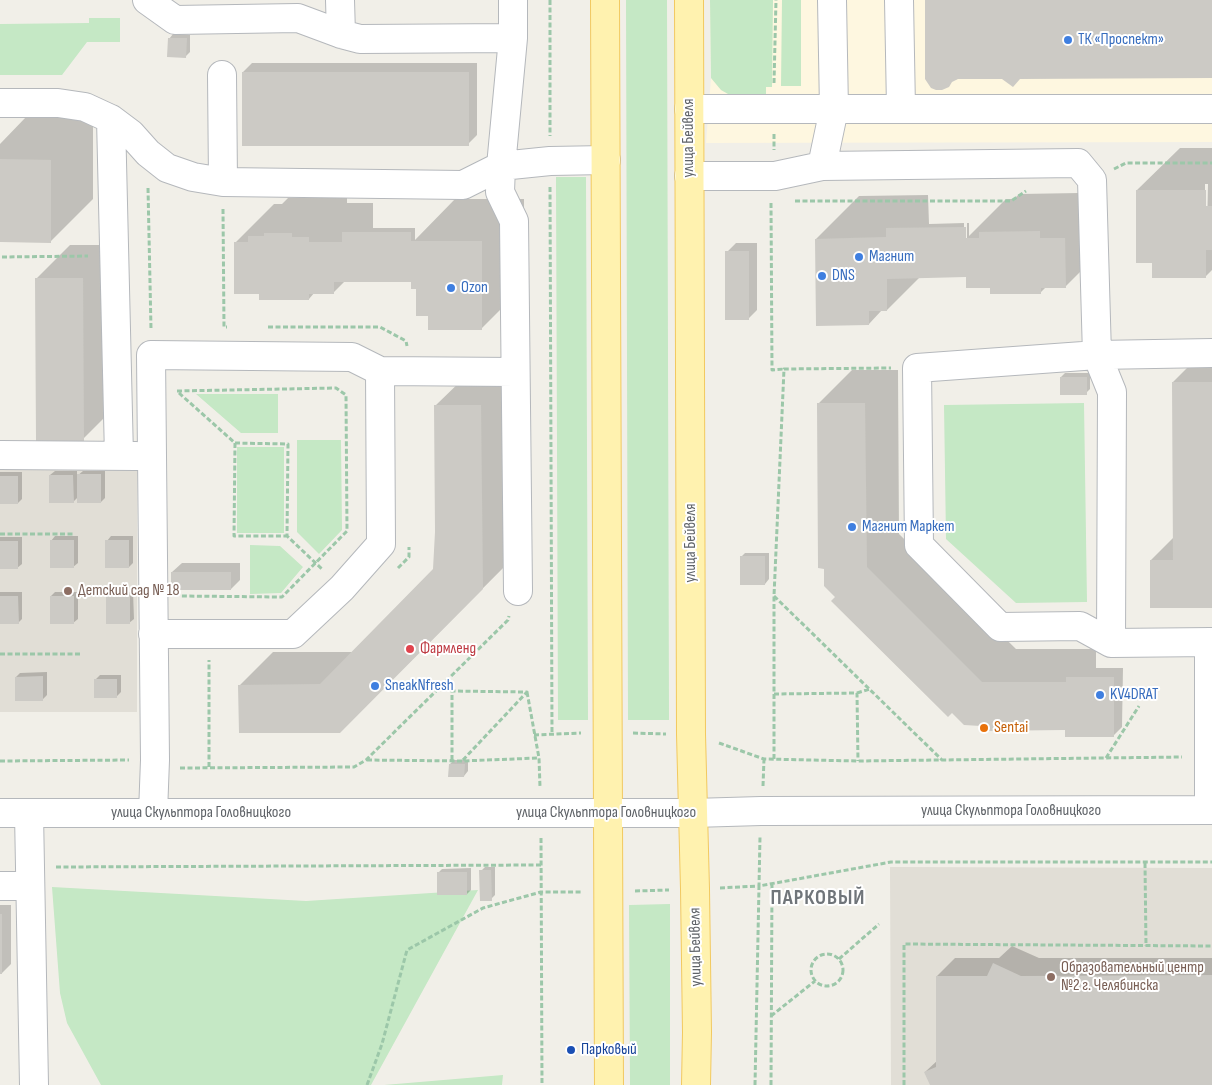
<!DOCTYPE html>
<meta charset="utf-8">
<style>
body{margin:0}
canvas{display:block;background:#f1efe8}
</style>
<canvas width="1212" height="1085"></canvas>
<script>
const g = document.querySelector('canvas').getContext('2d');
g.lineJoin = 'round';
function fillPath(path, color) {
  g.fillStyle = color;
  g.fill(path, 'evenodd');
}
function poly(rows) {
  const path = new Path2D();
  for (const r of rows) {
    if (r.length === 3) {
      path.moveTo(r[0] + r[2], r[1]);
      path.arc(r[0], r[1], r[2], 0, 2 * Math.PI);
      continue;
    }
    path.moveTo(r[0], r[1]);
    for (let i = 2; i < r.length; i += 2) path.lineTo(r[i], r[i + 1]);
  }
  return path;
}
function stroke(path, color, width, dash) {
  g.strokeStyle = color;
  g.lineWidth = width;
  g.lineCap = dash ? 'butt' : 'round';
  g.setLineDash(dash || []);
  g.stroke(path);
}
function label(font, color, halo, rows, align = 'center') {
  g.font = font + ' "Sofia Sans Condensed",sans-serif';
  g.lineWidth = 4;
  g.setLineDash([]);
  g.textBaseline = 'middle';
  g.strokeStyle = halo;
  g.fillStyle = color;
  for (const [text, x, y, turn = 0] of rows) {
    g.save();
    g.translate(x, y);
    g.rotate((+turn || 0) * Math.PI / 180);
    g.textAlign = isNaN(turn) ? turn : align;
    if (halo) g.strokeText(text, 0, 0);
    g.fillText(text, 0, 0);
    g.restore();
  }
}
const commercial = poly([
 [710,0,1212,0,1212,142,706,143,711,78]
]);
const education = poly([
 [137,469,137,712,0,712,0,470],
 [890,867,1212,868,1212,1085,891,1085]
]);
const green = poly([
 [626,0,667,0,669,720,628,720],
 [710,0,773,0,772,87,766,87,766,96,735,96,728,94,721,90,711,78],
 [782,0,801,0,801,86,781,86],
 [89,18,120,18,120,42,87,42,62,75,0,75,0,24,89,23],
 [586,177,588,720,558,720,556,177],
 [196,394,278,394,278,433,241,433],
 [1084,403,1087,602,1016,603,946,539,944,405],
 [297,440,341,440,342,530,319,554,297,532],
 [237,447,284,447,284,533,237,533],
 [250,545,280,546,303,567,281,593,250,594],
 [52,887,306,901,478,890,371,1085,101,1085,67,1023,60,993],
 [670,904,670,1085,630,1085,629,905],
 [503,1075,502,1085,384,1085]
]);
const shadow = poly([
 [173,34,190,35,190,52,186,56,169,39],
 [252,63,477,63,477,135,468,144,243,72],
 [26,117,93,118,93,199,50,242,0,231,0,144],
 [1180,148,1212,148,1212,270,1206,276,1153,262,1137,190],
 [1205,184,1208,184,1207,231,1205,231],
 [1079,193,1104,248,1065,287,1046,287,1041,292,991,287,967,274,920,277,887,310,882,310,869,324,816,239,859,196,928,195,929,224,964,223,964,241,967,238,967,223,969,223,969,236,1006,199,1014,199,1019,194],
 [304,194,330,194,330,198,347,198,347,203,373,203,373,228,415,228,415,240,455,199,524,199,524,286,481,329,430,314,412,281,345,281,334,292,315,292,309,299,261,292,235,243,274,204,282,204,288,198,301,198],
 [736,243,757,243,757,310,748,319,727,252],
 [70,245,116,245,116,406,83,439,36,279],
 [1206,349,1212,349,1212,606,1151,560,1174,537,1173,382],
 [852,370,898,370,899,534,1016,649,1096,649,1096,668,1123,668,1122,727,1113,736,1066,729,983,724,837,597,818,404],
 [514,372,516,555,340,732,239,686,273,652,354,652,435,570,436,532,435,406,469,373],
 [1065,373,1090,373,1090,389,1086,393,1061,377],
 [55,471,77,471,77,476,83,471,105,471,105,498,101,502,78,497,73,502,50,475],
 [0,472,22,472,22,499,18,503,0,503],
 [55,536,78,536,78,563,73,567,51,541],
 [111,536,133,536,133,563,129,567,107,541],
 [0,537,22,537,22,564,17,568,0,568],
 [745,553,769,553,769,579,765,584,741,557],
 [182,563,240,563,240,580,231,589,172,572],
 [0,592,22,592,22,619,18,623,0,623],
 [55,592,78,592,78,619,73,623,51,596],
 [111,592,133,592,134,619,129,623,107,596],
 [47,672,47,695,42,700,16,677,20,673],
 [100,675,121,675,121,692,116,697,95,680],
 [454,760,468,760,468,771,464,776,450,764],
 [485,867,495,867,495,895,491,899,481,871],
 [471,868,471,890,467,894,438,873,442,869],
 [0,905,11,905,11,964,2,973,0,973],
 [1012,946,1039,958,1212,958,1212,1085,931,1085,925,1072,938,1060,937,976,955,958,999,958]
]);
const building = poly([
 [925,0,1212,0,1212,78,1020,79,1013,87,1002,79,958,79,952,82,949,87,942,90,936,90,931,88,925,79],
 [168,38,187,38,186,58,167,57],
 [242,72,469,72,469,146,242,146],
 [0,159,51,160,51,243,0,242],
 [1136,190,1206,190,1206,206,1212,206,1212,250,1206,250,1206,278,1152,278,1152,263,1136,263],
 [966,227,966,238,979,238,979,232,1040,231,1040,238,1065,238,1066,288,1041,288,1041,294,990,294,990,288,966,288,966,277,887,279,887,311,869,311,869,325,816,326,815,239,886,237,886,228],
 [342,232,411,232,411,241,482,241,482,330,428,330,428,316,416,316,416,289,411,289,411,282,334,282,334,294,309,294,309,300,259,300,259,294,234,294,234,242,248,242,248,236,264,236,264,233,292,233,292,237,309,237,309,242,342,242],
 [725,251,749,251,749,320,725,320],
 [35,278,83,278,84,441,36,441],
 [1060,377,1087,377,1087,395,1060,395],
 [1172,382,1212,382,1212,608,1150,608,1150,560,1173,560],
 [817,403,865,403,867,567,982,682,1066,682,1066,677,1114,677,1114,737,1065,737,1065,730,981,731,981,726,964,725,952,713,948,717,831,601,835,597,824,586,824,569,818,568],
 [434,405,481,405,483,589,340,733,239,733,238,685,320,684,433,569,435,532],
 [77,474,101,474,101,503,77,503],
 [49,475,73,475,74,503,49,503],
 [0,476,18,476,18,504,0,504],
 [50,540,74,540,74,568,50,568],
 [105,540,129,540,129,568,105,568],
 [0,541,18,541,18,569,0,569],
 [740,556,765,556,765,585,740,585],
 [171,572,231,572,231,590,171,590],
 [0,596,18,596,19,624,0,624],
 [50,596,74,596,74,624,50,624],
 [106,596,130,596,130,624,106,624],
 [43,676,43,701,15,701,15,677],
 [94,679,117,679,117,698,94,698],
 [449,764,465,764,464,777,448,777],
 [479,870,491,870,492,901,480,901],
 [437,872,467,872,467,895,437,895],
 [0,914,2,914,2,974,0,974],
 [993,963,1021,976,1212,975,1212,1085,930,1085,924,1072,936,1067,936,976,987,976]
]);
const path = poly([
 [550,0,550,136],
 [774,83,776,0],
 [774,134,774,150],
 [1114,169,1126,163,1212,163],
 [550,187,552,734],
 [148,188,151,329],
 [795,201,1011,201,1026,191],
 [771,203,772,370,784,369],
 [223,209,224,327,227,327],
 [2,257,88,256],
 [268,327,380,327,406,341,407,346],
 [177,391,336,388,346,395,347,531,282,597,180,596],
 [179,393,235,443,234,536,287,536],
 [235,443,288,444,287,536,323,570],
 [0,534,74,534],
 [398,568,409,557,409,547],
 [774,596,942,760],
 [0,654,81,654],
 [527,692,539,758,540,787],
 [857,693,870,689],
 [774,694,857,693,858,761],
 [633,733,666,734],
 [534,735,581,733],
 [719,743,764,759,858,761,1182,757],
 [1106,758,1139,706],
 [774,759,774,596,784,369,891,368],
 [367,760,462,761,539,758],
 [452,760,452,691,527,692,462,761],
 [0,761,129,760],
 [209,767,209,660],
 [180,768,354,767,366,760,508,620,509,616],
 [763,786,764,759],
 [541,838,542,1085],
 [1145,863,1146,946],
 [56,867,541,865],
 [720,888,759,886,760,837],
 [635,891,669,890],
 [827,970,16],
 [839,959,879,924],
 [771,1016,815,981],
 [367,1085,382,1044,407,950,483,908,541,892,581,892],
 [755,1085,759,886,891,862,1212,862],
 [771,1085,772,884],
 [904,1085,904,944,1212,946]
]);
const minor = poly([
 [147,0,175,20,298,18,341,34,360,39,513,38],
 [340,0,341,34],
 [513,0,513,38,501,166,500,192,514,221,518,591],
 [899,0,901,108],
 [222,75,223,182],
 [0,103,58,103,85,107,111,119,131,134,148,153,167,168,193,177,223,182,463,185,501,166,550,161,606,160],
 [689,109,1212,109],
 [111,119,119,456],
 [822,166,834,109,832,0],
 [689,176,775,176,822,166,1078,163,1092,180,1097,355,1112,392,1111,643],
 [1212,353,1097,355,917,368,919,545,1000,627,1080,626,1111,643,1212,642],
 [0,455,136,456],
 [153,634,293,634,342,588,381,544,380,371],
 [1209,642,1209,810],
 [0,813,693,813,761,811,1212,810],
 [29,813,34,1085],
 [153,813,155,760,151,355,352,357,380,371,515,372],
 [0,886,30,886]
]);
const major = poly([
 [605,0,609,1085],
 [689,0,691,734,695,889,697,1032,696,1085]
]);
const markers = [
 [1068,40,5,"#3f7fe0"],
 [859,257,5,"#3f7fe0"],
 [822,276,5,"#3f7fe0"],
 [451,288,5,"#3f7fe0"],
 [852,527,5,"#3f7fe0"],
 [68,591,5,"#8d6e63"],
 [410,649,5,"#e0444e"],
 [375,686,5,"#3f7fe0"],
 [1100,695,5,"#3f7fe0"],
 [984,728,5,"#e8710a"],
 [1051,977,5,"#8d6e63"],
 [571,1050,5,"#1a4fb4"]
];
const shopNames = [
 ["ТК «Проспект»",1078,40],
 ["Магнит",869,257],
 ["DNS",832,276],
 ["Ozon",461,288],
 ["Магнит Маркет",862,527],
 ["SneakNfresh",385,686],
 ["KV4DRAT",1110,695]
];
const streetNames = [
 ["улица Бейвеля",689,138,-90],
 ["улица Бейвеля",691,543,-90],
 ["улица Скульптора Головницкого",1011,811],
 ["улица Скульптора Головницкого",201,813],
 ["улица Скульптора Головницкого",606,813],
 ["улица Бейвеля",696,947,-91]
];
const educationNames = [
 ["Детский сад № 18",78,591],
 ["Образовательный центр",1061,968],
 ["№2 г. Челябинска",1061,986]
];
const healthNames = [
 ["Фармленд",420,649]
];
const foodNames = [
 ["Sentai",994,728]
];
const transitNames = [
 ["Парковый",581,1050]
];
const districtNames = [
 ["ПАРКОВЫЙ",818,899]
];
fillPath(commercial, '#fef7e0');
fillPath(education, '#e1ded6');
fillPath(green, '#c5e8c5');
fillPath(shadow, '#0003');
fillPath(building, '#cccac5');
stroke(minor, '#b5b8bc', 30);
stroke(major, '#f2c960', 30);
stroke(path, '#9cc7a9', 3, [5, 2.5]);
stroke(minor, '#fff', 28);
stroke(major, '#fff2af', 28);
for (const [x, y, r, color] of markers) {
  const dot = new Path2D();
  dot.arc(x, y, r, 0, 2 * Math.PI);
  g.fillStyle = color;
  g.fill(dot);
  stroke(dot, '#fff', 2);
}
label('16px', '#366cbe', '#fff', shopNames, 'left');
label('16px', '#5f6368', '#fff', streetNames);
label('16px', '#785e54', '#fff', educationNames, 'left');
label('16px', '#be3a42', '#fff', healthNames, 'left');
label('16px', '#c56008', '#fff', foodNames, 'left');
label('16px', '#164399', '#fff', transitNames, 'left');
g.letterSpacing = '1px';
label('bold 21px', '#70757a', '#fff', districtNames);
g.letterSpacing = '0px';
</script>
